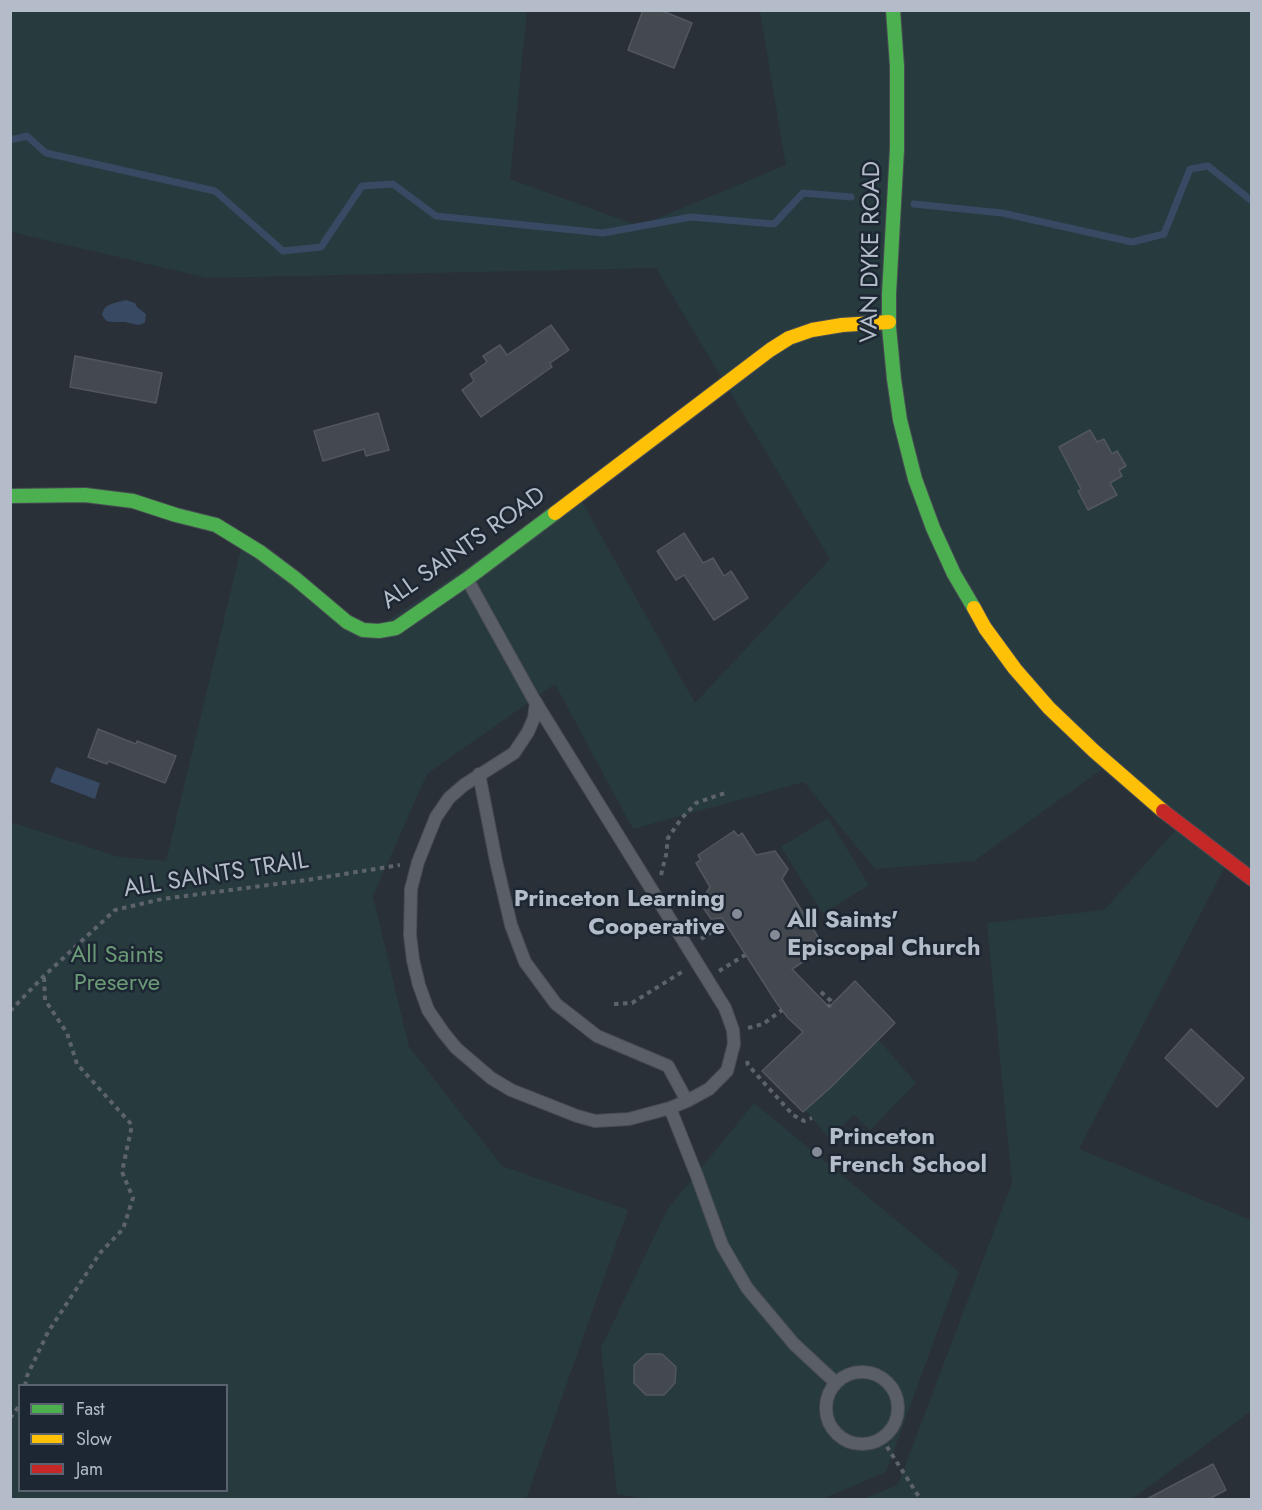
<!DOCTYPE html>
<style>
body{margin:0}
#map{position:relative;width:1262px;height:1510px;overflow:hidden;background:#2a3038;font-family:Jost,sans-serif}
canvas{display:block}
.frame{position:absolute;inset:0;border:12px solid #b4bcc9;pointer-events:none}
.legend{position:absolute;left:18px;top:1384px;width:210px;height:108px;box-sizing:border-box;background:#1d2633;border:2px solid #59626f;margin:0;padding:8px 10px;list-style:none;font-size:18px;color:#b4bcc9}
.legend li{display:flex;align-items:center;gap:12px;height:30px}
.legend b{width:30px;border:2px solid #59626f}
</style>
<div id="map">
<canvas width="1262" height="1510"></canvas>
<div class="frame"></div>
<ul class="legend">
<li><b style="height:8px;background:#4caf50"></b>Fast</li>
<li><b style="height:8px;background:#ffc107"></b>Slow</li>
<li><b style="height:8px;background:#c62828"></b>Jam</li>
</ul>
</div>
<script>
const g = document.querySelector('canvas').getContext('2d');
g.lineJoin = 'round';
function fillPath(path, color) {
  g.fillStyle = color;
  g.fill(path, 'evenodd');
}
function poly(rows) {
  const path = new Path2D();
  for (const r of rows) {
    if (r.length === 3) {
      path.moveTo(r[0] + r[2], r[1]);
      path.arc(r[0], r[1], r[2], 0, 2 * Math.PI);
      continue;
    }
    path.moveTo(r[0], r[1]);
    for (let i = 2; i < r.length; i += 2) path.lineTo(r[i], r[i + 1]);
  }
  return path;
}
function stroke(path, color, width, dash) {
  g.strokeStyle = color;
  g.lineWidth = width;
  g.lineCap = dash ? 'butt' : 'round';
  g.setLineDash(dash || []);
  g.stroke(path);
}
function label(font, color, halo, rows, align = 'center') {
  g.font = font + ' Jost,sans-serif';
  g.lineWidth = 5;
  g.setLineDash([]);
  g.textBaseline = 'middle';
  g.strokeStyle = halo;
  g.fillStyle = color;
  for (const [text, x, y, turn = 0] of rows) {
    g.save();
    g.translate(x, y);
    g.rotate((+turn || 0) * Math.PI / 180);
    g.textAlign = isNaN(turn) ? turn : align;
    if (halo) g.strokeText(text, 0, 0);
    g.fillText(text, 0, 0);
    g.restore();
  }
}
const green = poly([
 [11,11,527,11,510,179,639,226,786,165,760,11,1251,11,1251,873,1230,857,1079,1149,1251,1220,1251,1411,1132,1499,863,1499,898,1485,1012,1183,987,923,1104,910,1183,822,1109,764,974,861,875,869,804,782,633,829,555,684,427,774,373,896,409,1047,502,1166,628,1210,526,1499,11,1499,11,822,119,857,166,861,244,536,369,633,577,493,695,703,830,559,656,268,208,278,11,232],
 [20,1386,226,1386,226,1490,20,1490],
 [828,818,869,885,823,914,781,847],
 [879,1040,916,1083,870,1130,854,1115,829,1138,805,1110,830,1088],
 [754,1103,959,1272,886,1472,822,1499,653,1500,617,1494,601,1348,667,1210]
]);
const water = poly([
 [126,300,135,303,137,307,146,314,145,322,142,324,138,325,125,322,112,322,107,321,104,318,102,314,104,309,107,306,114,303],
 [56,767,100,783,95,799,50,782]
]);
const stream = poly([
 [10,140,27,136,46,153,215,191,283,251,321,247,362,186,393,184,436,216,603,233,691,217,774,224,803,193,851,197],
 [914,204,1002,213,1132,242,1164,234,1190,169,1208,166,1252,201]
]);
const building = poly([
 [643,10,660,10,692,23,674,68,628,50,643,10],
 [551,325,569,350,550,363,552,367,481,417,462,390,474,381,470,374,487,362,483,356,500,345,507,355,551,325],
 [75,356,162,373,156,403,70,387,75,356],
 [378,413,389,450,366,456,364,449,323,461,314,431,378,413],
 [1090,430,1097,442,1104,439,1112,454,1117,451,1126,466,1119,470,1122,476,1110,483,1117,495,1088,510,1078,491,1081,489,1059,447,1090,430],
 [684,533,703,563,713,558,724,576,731,571,748,598,714,620,684,575,676,580,657,551,684,533],
 [98,729,136,744,137,741,176,756,165,783,108,761,107,764,88,757,98,729],
 [734,831,738,836,742,833,756,855,775,851,788,869,782,879,825,948,792,969,829,1007,855,981,895,1023,830,1088,803,1112,762,1071,803,1032,788,1018,776,1002,722,918,711,919,700,903,710,887,696,863,701,860,698,855,734,831],
 [1191,1029,1244,1078,1217,1107,1165,1058,1191,1029],
 [646,1354,662,1354,676,1367,675,1383,664,1395,646,1395,634,1383,634,1365,646,1354],
 [1213,1464,1226,1490,1207,1500,1145,1500,1213,1464]
]);
const path = poly([
 [661,875,666,855,668,838,681,819,696,803,725,793],
 [701,939,725,923],
 [719,971,745,955],
 [821,992,831,1001,832,1003,828,1007],
 [614,1004,632,1003,685,970],
 [10,1011,44,976,115,910,162,899,307,880,400,865],
 [748,1028,763,1024,782,1010],
 [747,1061,748,1065,793,1115,804,1121,812,1118],
 [25,1386,27,1376,48,1332,100,1253,123,1229,133,1198,122,1172,132,1125,77,1064,67,1033,45,1000,44,976],
 [10,1418,20,1405],
 [882,1439,921,1500]
]);
const lane = poly([
 [467,579,533,698,725,1008,733,1030,734,1044,727,1071,709,1089,687,1101,670,1108,629,1119,595,1121,577,1116,511,1090,491,1078,456,1048,443,1032,428,1010,419,985,413,960,410,935,411,889,418,862,436,817,449,798,464,785,514,753,528,732,534,718,536,702],
 [479,774,496,861,511,925,525,962,556,1004,597,1036,668,1066,687,1101],
 [670,1108,697,1176,722,1245,747,1288,794,1344,836,1383],
 [862,1408,36]
]);
const fast = poly([
 [893,10,897,66,897,149,889,294,889,327,894,379,900,420,915,479,933,528,954,574,974,608],
 [10,496,85,495,133,501,176,515,216,525,260,552,296,579,347,622,363,630,379,631,396,628,467,579,555,513]
]);
const slow = poly([
 [555,513,770,350,789,338,812,330,842,325,889,322],
 [974,608,985,628,1015,669,1049,708,1094,751,1163,811]
]);
const jam = poly([
 [1163,811,1252,879]
]);
const markers = [
 [737,914,6,"#848b96"],
 [775,935,6,"#848b96"],
 [817,1152,6,"#848b96"]
];
const streetNames = [
 ["VAN DYKE ROAD",872,252,-89],
 ["ALL SAINTS ROAD",464,549,-35],
 ["ALL SAINTS TRAIL",216,876,-9]
];
const poiNames = [
 ["Princeton Learning",725,900,"right"],
 ["Cooperative",725,928,"right"],
 ["All Saints'",787,921],
 ["Episcopal Church",787,949],
 ["Princeton",829,1138],
 ["French School",829,1166]
];
const parkNames = [
 ["All Saints",117,956],
 ["Preserve",117,984]
];
fillPath(green, '#273a3e');
fillPath(water, '#384963');
stroke(stream, '#384963', 7);
fillPath(building, '#444950');
stroke(building, '#52575f', 1.5);
stroke(lane, '#484c53', 14);
stroke(fast, '#484c53', 16);
stroke(slow, '#484c53', 16);
stroke(jam, '#484c53', 16);
stroke(path, '#5d636a', 4, [4.5, 4.5]);
stroke(lane, '#5a5e66', 12);
stroke(fast, '#4caf50', 14);
stroke(slow, '#ffc107', 14);
stroke(jam, '#c62828', 14);
for (const [x, y, r, color] of markers) {
  const dot = new Path2D();
  dot.arc(x, y, r, 0, 2 * Math.PI);
  g.fillStyle = color;
  g.fill(dot);
  stroke(dot, '#1d2633', 2);
}
label('24px', '#b4bcc9', '#1d2633', streetNames);
label('bold 24px', '#b4bcc9', '#1d2633', poiNames, 'left');
label('24px', '#6b9a76', '#1d2633', parkNames);
</script>
